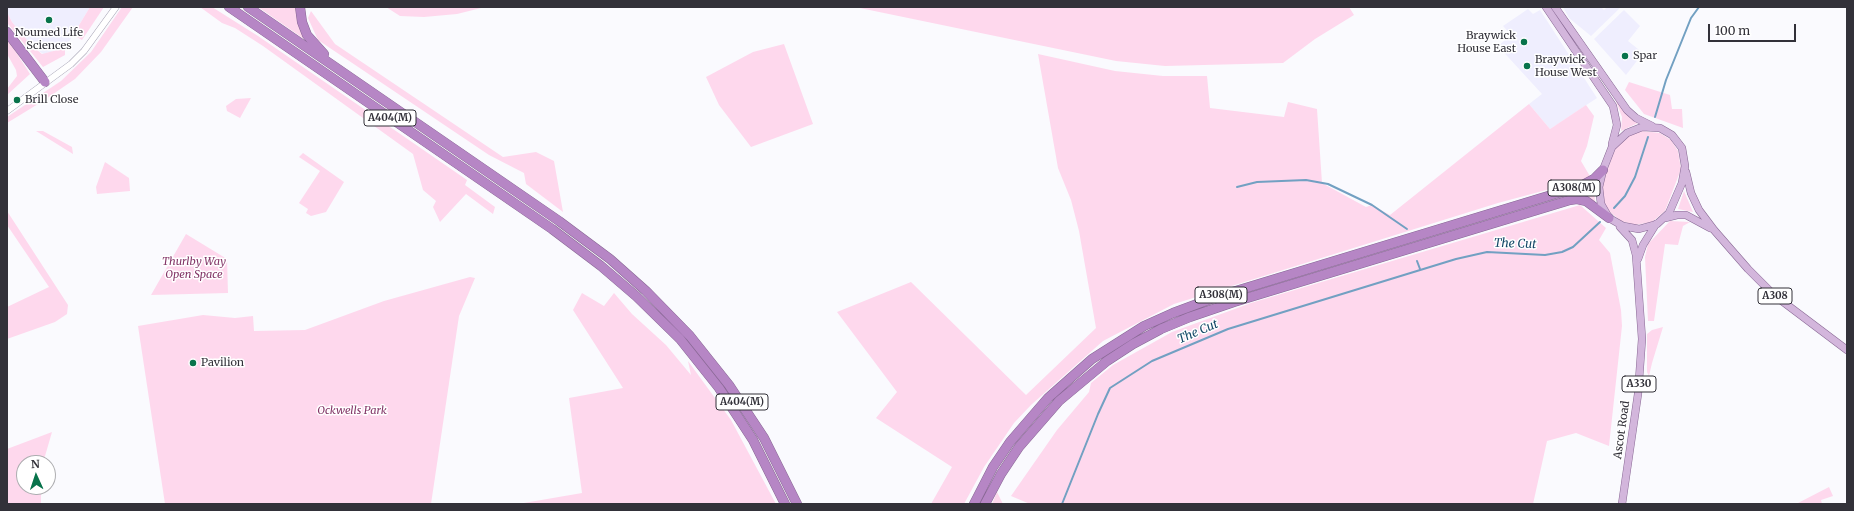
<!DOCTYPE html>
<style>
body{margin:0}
#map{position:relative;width:1854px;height:511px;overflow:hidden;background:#fafafe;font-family:Merriweather,serif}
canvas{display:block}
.frame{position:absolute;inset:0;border:8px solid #323139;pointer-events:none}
.north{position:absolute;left:16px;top:455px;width:40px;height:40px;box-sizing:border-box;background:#fff;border:1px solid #adadb0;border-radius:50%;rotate:357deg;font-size:11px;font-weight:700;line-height:16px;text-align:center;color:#323139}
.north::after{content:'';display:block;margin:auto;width:14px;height:18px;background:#08734b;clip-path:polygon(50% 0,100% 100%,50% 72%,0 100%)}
.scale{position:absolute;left:1708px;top:24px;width:88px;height:18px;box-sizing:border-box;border:2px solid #323139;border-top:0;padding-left:5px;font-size:12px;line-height:14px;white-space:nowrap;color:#323139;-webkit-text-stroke:3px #fff;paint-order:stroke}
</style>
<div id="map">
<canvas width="1854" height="511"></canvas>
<div class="frame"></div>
<div class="north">N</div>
<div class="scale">100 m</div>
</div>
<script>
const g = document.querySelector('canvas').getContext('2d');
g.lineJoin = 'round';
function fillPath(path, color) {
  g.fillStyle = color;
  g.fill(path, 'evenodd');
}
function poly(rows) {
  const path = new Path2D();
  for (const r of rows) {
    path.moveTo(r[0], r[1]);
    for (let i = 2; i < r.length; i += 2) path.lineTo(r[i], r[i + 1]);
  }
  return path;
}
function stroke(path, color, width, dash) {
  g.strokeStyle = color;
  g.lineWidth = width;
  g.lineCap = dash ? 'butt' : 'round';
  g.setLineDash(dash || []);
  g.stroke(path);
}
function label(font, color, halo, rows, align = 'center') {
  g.font = font + ' Merriweather,serif';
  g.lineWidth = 3;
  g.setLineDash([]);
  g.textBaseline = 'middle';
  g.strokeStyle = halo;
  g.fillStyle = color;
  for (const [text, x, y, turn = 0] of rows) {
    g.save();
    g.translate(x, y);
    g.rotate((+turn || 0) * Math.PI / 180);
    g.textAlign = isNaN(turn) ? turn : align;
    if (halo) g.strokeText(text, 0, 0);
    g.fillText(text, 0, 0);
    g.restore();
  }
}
const built = poly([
 [7,7,90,7,65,48,43,54,32,46,12,22,7,12],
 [1563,7,1601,7,1604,10,1607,7,1621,7,1591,36,1569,18],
 [1528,9,1533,14,1540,10,1597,98,1550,129,1529,104,1542,94,1498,46,1511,35,1503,26],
 [1624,10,1640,26,1628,41,1643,53,1626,75,1594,39]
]);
const green = poly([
 [90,7,104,7,82,40,73,35],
 [122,7,133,7,101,52,75,79,43,101,7,123,7,117,61,81,91,52],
 [200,7,212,7,258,36,467,180,465,185,495,207,493,214,466,194,440,222,433,207,436,201,423,190,413,154,263,46,235,28,222,23],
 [258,7,297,7,307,41],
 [386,7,485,7,457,14,424,17,400,16],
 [855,7,1349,7,1354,15,1315,39,1283,63,1165,66,1116,61],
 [311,11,335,44,503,157,536,152,554,161,563,212,526,184,524,173,489,155,318,40,308,18],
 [7,12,12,22,32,46,42,54,65,48,65,55,43,67,8,24],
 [7,38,30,74,7,95,7,89,17,76,16,70,7,54],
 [784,44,813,124,751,147,719,105,706,77,753,52],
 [1038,54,1115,71,1163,76,1207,76,1210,108,1284,117,1288,102,1317,109,1322,183,1366,207,1372,205,1390,215,1529,104,1550,129,1586,105,1594,116,1587,146,1581,161,1591,178,1498,203,1174,304,1103,341,1031,405,1014,423,984,467,964,504,931,504,952,467,876,418,897,392,837,312,911,282,1026,395,1096,328,1079,231,1071,200,1058,168],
 [1629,82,1670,95,1672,109,1682,109,1683,128,1644,114,1625,90],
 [1614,96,1630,118,1638,123,1621,131,1622,117],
 [251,98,240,118,227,111,226,106,236,99],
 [36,131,43,131,72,147,73,154],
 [1642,131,1660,133,1671,140,1678,151,1681,169,1665,211,1652,222,1635,225,1621,221,1610,212,1604,204,1602,190,1603,181,1616,147,1625,137],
 [303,153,344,182,326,212,311,216,306,213,308,209,299,203,320,171,299,157],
 [105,162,129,178,130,191,97,194,96,187],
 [1594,185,1595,202,1587,196,1577,194],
 [1684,191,1693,212,1678,209],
 [1580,205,1606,228,1599,240,1610,253,1621,310,1622,326,1609,446,1576,433,1547,441,1533,504,1030,504,1011,496,1057,430,1089,392,1091,383,1113,365,1172,332,1251,303],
 [7,211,68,305,67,314,55,322,7,339,7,307,49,287,7,225],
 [1670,221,1690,222,1683,226,1678,245,1665,244,1654,321,1648,321,1645,257,1648,244],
 [186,234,227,259,228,293,151,295],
 [470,277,475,278,459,316,431,504,165,504,138,326,203,315,235,318,253,316,254,331,305,330,384,301],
 [582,293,604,306,614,293,632,314,666,345,691,375,688,361,731,420,776,504,518,504,582,493,569,398,623,388,573,310],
 [1663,327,1652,363,1649,376,1647,372,1647,334,1652,330],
 [52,432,43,463,24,463,24,487,41,487,41,504,7,504,7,449],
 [1829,487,1833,496,1821,500,1822,504,1792,504,1798,503],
 [997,492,1003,504,992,504]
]);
const stream = poly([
 [1655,117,1666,80,1691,18,1699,7],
 [1237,187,1257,182,1306,180,1328,184,1372,205,1407,229],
 [1614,208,1625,196,1635,177,1648,137],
 [1417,261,1420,269],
 [1062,504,1098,414,1110,388,1152,361,1228,329,1456,259,1487,252,1545,255,1562,252,1573,247,1600,222]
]);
const minor = poly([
 [7,111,71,64,84,51,116,7]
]);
const major = poly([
 [1546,7,1613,106,1617,125,1612,144],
 [1555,7,1627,110,1636,118,1652,126],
 [1642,127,1660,128,1672,135,1682,148,1685,166,1682,183,1669,213,1657,224,1639,229,1623,226,1609,218,1601,204,1599,187,1603,170,1612,147,1627,133,1642,127],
 [1686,172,1691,193,1699,210,1714,230,1748,269,1774,295,1847,350],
 [1665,218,1677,215,1686,215,1710,228],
 [1620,227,1632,240,1636,255,1642,339,1638,394,1622,504],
 [1638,259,1643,245,1656,224]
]);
const highway = poly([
 [229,7,552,229,601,266,636,296,680,339,719,388,753,440,785,504],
 [248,7,559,221,610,259,646,291,690,336,729,385,764,438,797,504],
 [300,7,302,22,307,35,324,54],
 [7,32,45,82],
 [974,504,993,467,1010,442,1048,398,1092,359,1144,326,1173,313,1216,297,1581,186,1594,179,1603,170],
 [985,504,1001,474,1019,447,1059,401,1107,361,1133,344,1161,329,1190,317,1234,302,1570,200,1577,199,1586,201,1609,218]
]);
const markers = [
 [49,20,4,"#08734b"],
 [1524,42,4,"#08734b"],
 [1625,56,4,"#08734b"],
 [1527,66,4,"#08734b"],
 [17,100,4,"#08734b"],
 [193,363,4,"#08734b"]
];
const shields = [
 [390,118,52],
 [1574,188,52],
 [1221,295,52],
 [1775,296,34],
 [1639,384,34],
 [742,402,52]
];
const shieldNames = [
 ["A404(M)",390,118],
 ["A308(M)",1574,188],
 ["A308(M)",1221,295],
 ["A308",1775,296],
 ["A330",1639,384],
 ["A404(M)",742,402]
];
const poiNames = [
 ["Noumed Life",49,33,"center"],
 ["Sciences",49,46,"center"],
 ["Braywick",1516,36,"right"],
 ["House East",1516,49,"right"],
 ["Spar",1633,56],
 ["Braywick",1535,60],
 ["House West",1535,73],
 ["Brill Close",25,100],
 ["Pavilion",201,363]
];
const parkNames = [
 ["Thurlby Way",194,262],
 ["Open Space",194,275],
 ["Ockwells Park",352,411]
];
const streetNames = [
 ["Ascot Road",1622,430,-82]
];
const waterNames = [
 ["The Cut",1515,244,2],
 ["The Cut",1198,332,-23]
];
fillPath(built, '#efeefe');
fillPath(green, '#fed8ed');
stroke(stream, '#72a0c2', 2);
stroke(minor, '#a19eb0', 7);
stroke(major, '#886894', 8);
stroke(highway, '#886894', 10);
stroke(minor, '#fff', 6);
stroke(major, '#d3b6dc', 7);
stroke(highway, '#b686c5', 9);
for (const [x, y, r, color] of markers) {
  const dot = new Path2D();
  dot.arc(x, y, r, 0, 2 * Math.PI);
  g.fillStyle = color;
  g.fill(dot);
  stroke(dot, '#fff', 1.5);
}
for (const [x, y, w] of shields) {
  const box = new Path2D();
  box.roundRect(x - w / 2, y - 8, w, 16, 3);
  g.fillStyle = '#fff';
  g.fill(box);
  stroke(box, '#323139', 1);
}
label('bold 10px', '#323139', null, shieldNames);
label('11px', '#323139', '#fff', poiNames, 'left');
label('italic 11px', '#833567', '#fff', parkNames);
label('11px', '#323139', '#fff', streetNames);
label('italic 12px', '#134766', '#fff', waterNames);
</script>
